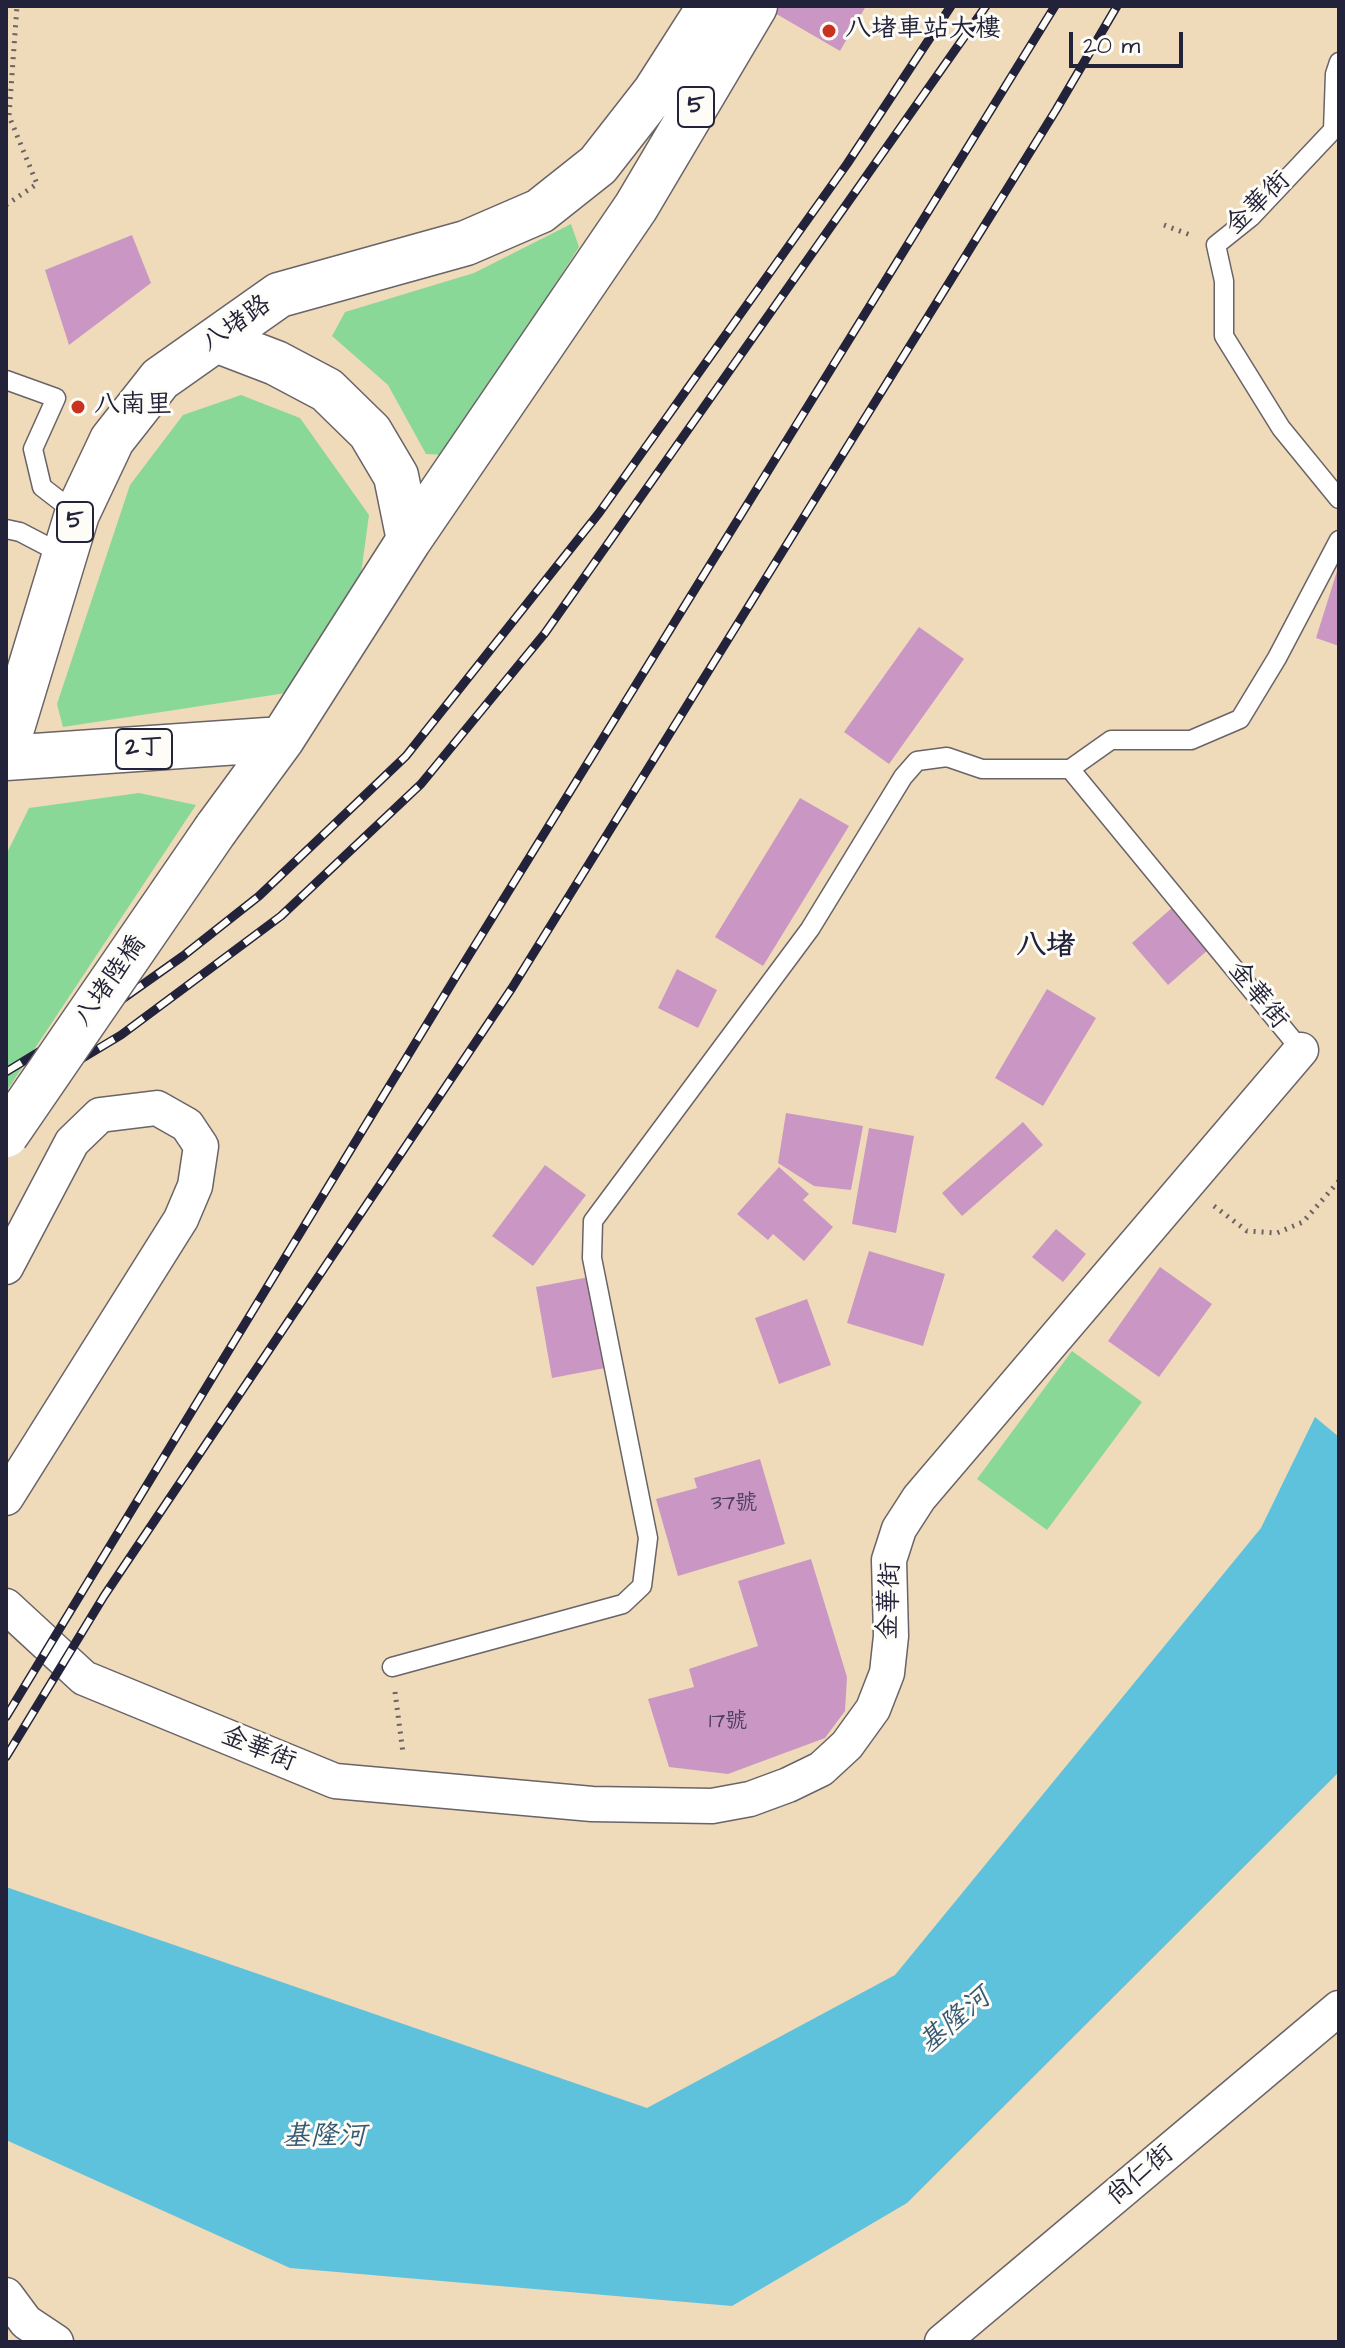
<!DOCTYPE html>
<meta charset="utf-8">
<style>
body{margin:0}
#map{position:relative;width:1345px;height:2348px;overflow:hidden;background:#efdbb9;font-family:"Architects Daughter",sans-serif}
canvas{display:block}
.frame{position:absolute;inset:0;border:8px solid #22223b;pointer-events:none}
.scale{position:absolute;left:1069px;top:32px;width:114px;height:36px;box-sizing:border-box;border:4px solid #22223b;border-top:0;padding-left:10px;font-size:24px;line-height:28px;white-space:nowrap;color:#22223b;-webkit-text-stroke:6px #fdfcf7;paint-order:stroke}
</style>
<div id="map">
<canvas width="1345" height="2348"></canvas>
<div class="frame"></div>
<div class="scale">20 m</div>
</div>
<script>
const g = document.querySelector('canvas').getContext('2d');
g.lineJoin = 'round';
function fillPath(path, color) {
  g.fillStyle = color;
  g.fill(path, 'evenodd');
}
function poly(rows) {
  const path = new Path2D();
  for (const r of rows) {
    path.moveTo(r[0], r[1]);
    for (let i = 2; i < r.length; i += 2) path.lineTo(r[i], r[i + 1]);
  }
  return path;
}
function stroke(path, color, width, dash) {
  g.strokeStyle = color;
  g.lineWidth = width;
  g.lineCap = dash ? 'butt' : 'round';
  g.setLineDash(dash || []);
  g.stroke(path);
}
function label(font, color, halo, rows, align = 'center') {
  g.font = font + ' "Architects Daughter","LXGW WenKai TC",sans-serif';
  g.lineWidth = 6;
  g.setLineDash([]);
  g.textBaseline = 'middle';
  g.strokeStyle = halo;
  g.fillStyle = color;
  for (const [text, x, y, turn = 0] of rows) {
    g.save();
    g.translate(x, y);
    g.rotate((+turn || 0) * Math.PI / 180);
    g.textAlign = isNaN(turn) ? turn : align;
    if (halo) g.strokeText(text, 0, 0);
    g.fillText(text, 0, 0);
    g.restore();
  }
}
const green = poly([
 [571,224,579,247,446,455,426,454,388,385,332,336,345,312,474,273],
 [241,395,300,418,369,515,361,574,286,693,63,727,57,704,130,485,183,415],
 [139,793,196,805,6,1092,6,855,29,808],
 [1072,1351,1142,1402,1047,1530,977,1479]
]);
const water = poly([
 [1315,1417,1339,1437,1339,1772,907,2203,732,2306,290,2268,6,2140,6,1887,647,2108,895,1975,1261,1528]
]);
const building = poly([
 [777,6,866,6,840,51,773,12],
 [132,235,151,283,69,345,45,270],
 [1338,568,1339,568,1339,646,1316,638],
 [919,627,964,659,889,764,844,732],
 [800,798,849,826,763,966,715,937],
 [1173,907,1209,949,1168,985,1132,943],
 [677,969,717,990,698,1028,658,1008],
 [1047,989,1096,1018,1043,1106,995,1078],
 [786,1113,863,1126,851,1190,814,1186,778,1163],
 [1023,1122,1043,1145,962,1216,942,1193],
 [869,1128,914,1136,896,1233,852,1224],
 [545,1165,586,1195,533,1266,492,1236],
 [779,1167,809,1194,803,1200,833,1227,804,1261,773,1234,768,1240,737,1214],
 [1056,1229,1086,1254,1063,1282,1032,1257],
 [869,1251,945,1274,923,1346,847,1323],
 [1160,1267,1212,1304,1159,1377,1108,1341],
 [589,1277,605,1368,552,1378,536,1287],
 [807,1299,831,1365,779,1384,755,1318],
 [760,1459,785,1544,678,1576,656,1499,697,1488,694,1478],
 [811,1559,847,1677,845,1711,825,1738,728,1774,669,1767,648,1699,694,1687,689,1669,758,1646,738,1581]
]);
const path = poly([
 [6,205,37,184,9,116,17,6],
 [1164,225,1193,236],
 [1214,1206,1247,1231,1277,1233,1303,1222,1339,1181],
 [395,1692,403,1753]
]);
const lane = poly([
 [1339,129,1333,130,1251,217,1216,245,1224,281,1224,336,1281,428,1339,499],
 [1333,130,1335,74,1339,62],
 [6,380,56,398,33,449,42,487,77,514],
 [6,529,20,532,64,555],
 [1070,769,1301,1050],
 [392,1667,623,1604,642,1586,648,1538,592,1258,593,1221,810,929,903,777,917,761,947,757,982,769,1070,769,1111,740,1191,740,1240,719,1277,658,1339,540]
]);
const street = poly([
 [6,1267,72,1142,100,1115,157,1108,187,1125,201,1146,195,1186,181,1219,6,1498],
 [6,1606,84,1678,335,1781,592,1804,712,1806,750,1799,788,1785,821,1769,847,1745,873,1709,887,1673,891,1636,889,1560,899,1529,919,1498,1301,1050],
 [6,2295,26,2322,56,2342],
 [942,2342,1339,2008]
]);
const primary = poly([
 [216,340,276,363,327,390,370,432,396,476,409,540],
 [6,748,77,514,112,440,160,379,279,295,466,243,540,211,598,165,655,92,710,6],
 [6,758,282,739],
 [216,829,282,739,409,540,636,207,755,6]
]);
const rail = poly([
 [6,1072,104,1012,183,956,259,896,406,756,599,513,847,164,951,6],
 [6,1104,121,1035,281,916,421,784,545,633,986,6],
 [6,1717,458,973,1055,6],
 [6,1757,104,1596,512,988,1056,110,1117,6]
]);
const primaryBridge = poly([
 [6,1135,216,829]
]);
const markers = [
 [829,31,8,"#c8321e"],
 [78,407,8,"#c8321e"]
];
const numberNames = [
 ["37號",734,1504],
 ["17號",728,1722]
];
const shields = [
 [696,107,36],
 [75,522,36],
 [144,749,56]
];
const shieldNames = [
 ["5",696,107],
 ["5",75,522],
 ["2丁",144,749]
];
const poiNames = [
 ["八堵車站大樓",845,31],
 ["八南里",94,407]
];
const streetNames = [
 ["金華街",1259,204,-44],
 ["八堵路",237,325,-35],
 ["八堵陸橋",111,982,-55],
 ["金華街",1257,996,51],
 ["金華街",891,1601,-88],
 ["金華街",258,1750,22],
 ["尚仁街",1141,2176,-40]
];
const waterNames = [
 ["基隆河",956,2022,-40],
 ["基隆河",324,2138]
];
const quarterNames = [
 ["八堵",1046,948]
];
fillPath(green, '#89d897');
fillPath(water, '#5fc2dd');
fillPath(building, '#ca97c4');
stroke(lane, '#6a6367', 21);
stroke(street, '#6a6367', 37);
stroke(primary, '#6a6367', 47);
stroke(path, '#6a6367', 5, [2, 6]);
stroke(lane, '#fff', 18);
stroke(street, '#fff', 34);
stroke(primary, '#fff', 44);
stroke(rail, '#22223b', 9);
stroke(rail, '#fdfcf7', 6, [18]);
stroke(primaryBridge, '#6a6367', 47, []);
stroke(primaryBridge, '#fff', 44);
for (const [x, y, r, color] of markers) {
  const dot = new Path2D();
  dot.arc(x, y, r, 0, 2 * Math.PI);
  g.fillStyle = color;
  g.fill(dot);
  stroke(dot, '#fdfcf7', 3);
}
label('22px', '#4c3f5d', null, numberNames);
for (const [x, y, w] of shields) {
  const box = new Path2D();
  box.roundRect(x - w / 2, y - 20, w, 40, 6);
  g.fillStyle = '#fdfcf7';
  g.fill(box);
  stroke(box, '#22223b', 2);
}
label('bold 24px', '#22223b', null, shieldNames);
label('26px', '#22223b', '#fdfcf7', poiNames, 'left');
label('26px', '#22223b', '#fdfcf7', streetNames);
label('italic 28px', '#375a74', '#fdfcf7', waterNames);
label('bold 30px', '#22223b', '#fdfcf7', quarterNames);
</script>
